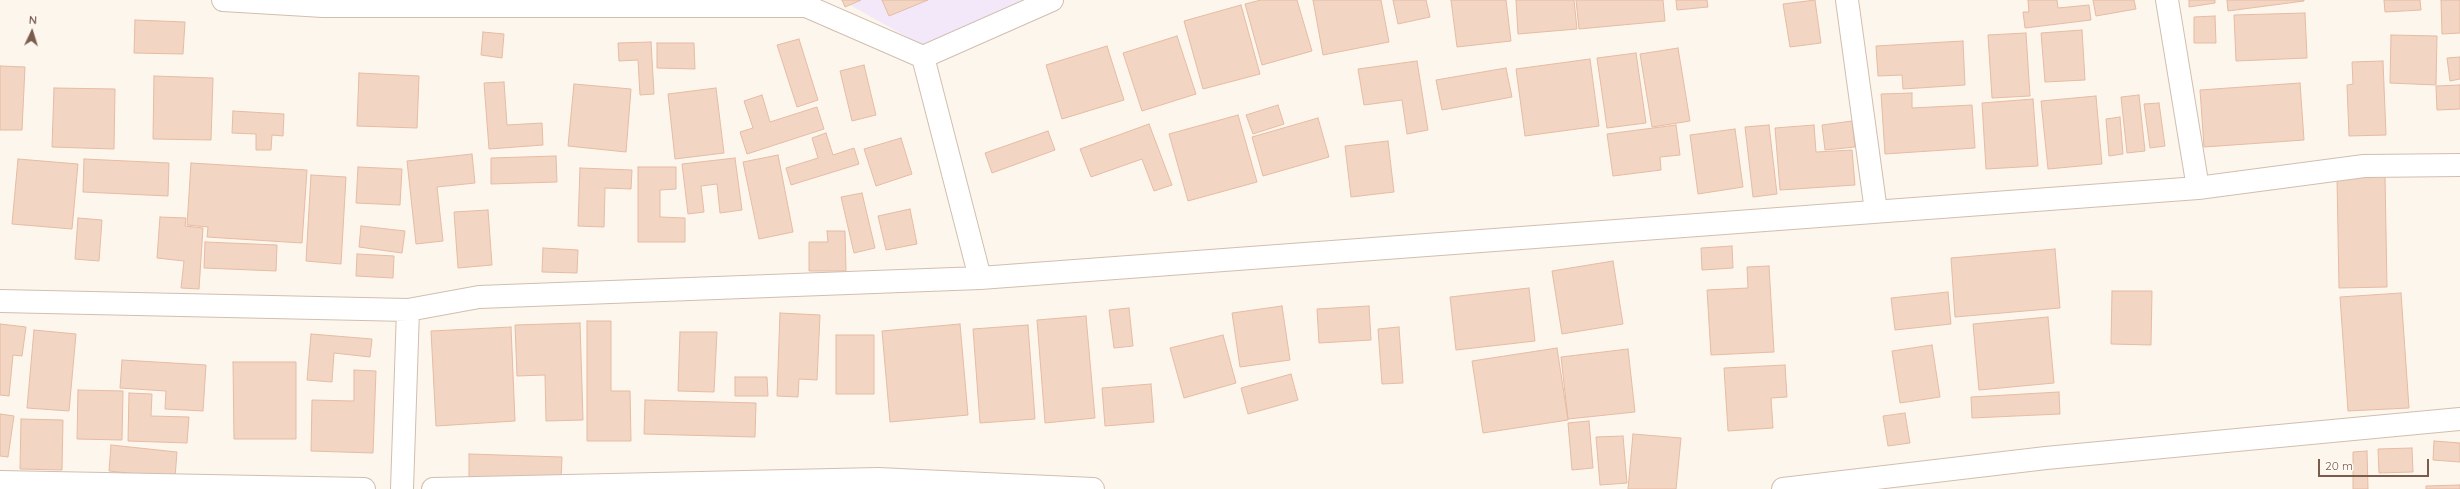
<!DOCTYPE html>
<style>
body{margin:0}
#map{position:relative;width:2460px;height:489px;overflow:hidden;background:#fdf6ec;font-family:Quicksand,sans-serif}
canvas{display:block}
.north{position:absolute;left:12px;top:12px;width:40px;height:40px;-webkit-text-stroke:3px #fffaf3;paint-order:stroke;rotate:4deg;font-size:11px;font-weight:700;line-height:16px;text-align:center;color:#7a5c4d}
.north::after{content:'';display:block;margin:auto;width:14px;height:18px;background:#7a5c4d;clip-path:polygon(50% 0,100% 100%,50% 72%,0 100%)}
.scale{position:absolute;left:2318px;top:459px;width:111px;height:18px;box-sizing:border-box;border:2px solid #7a5c4d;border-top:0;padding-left:5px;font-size:12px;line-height:14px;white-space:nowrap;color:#7a5c4d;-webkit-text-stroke:3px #fffaf3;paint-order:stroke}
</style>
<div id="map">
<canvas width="2460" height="489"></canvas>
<div class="north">N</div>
<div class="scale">20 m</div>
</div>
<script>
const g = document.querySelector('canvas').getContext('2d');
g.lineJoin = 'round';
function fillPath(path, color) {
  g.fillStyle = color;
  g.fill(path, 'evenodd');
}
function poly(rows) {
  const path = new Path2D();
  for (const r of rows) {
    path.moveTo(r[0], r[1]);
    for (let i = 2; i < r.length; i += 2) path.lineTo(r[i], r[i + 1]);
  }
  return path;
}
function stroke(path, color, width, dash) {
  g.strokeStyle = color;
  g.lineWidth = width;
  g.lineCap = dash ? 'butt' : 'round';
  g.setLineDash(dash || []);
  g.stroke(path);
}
const education = poly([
 [841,0,1030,0,932,51]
]);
const building = poly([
 [842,0,861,0,845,7,842,0],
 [882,0,928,0,889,16,882,0],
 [1261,0,1297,0,1312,51,1262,65,1245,4,1261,0],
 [1313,0,1381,0,1389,42,1323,55,1313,0],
 [1393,0,1426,0,1430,17,1398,24,1393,0],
 [1451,0,1506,0,1511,41,1457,47,1451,0],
 [1516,0,1574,0,1577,29,1518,34,1516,0],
 [1576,0,1663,0,1665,21,1579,29,1576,0],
 [1676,0,1707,0,1708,7,1677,10,1676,0],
 [1815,0,1821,43,1790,47,1783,4,1815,0],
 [2028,0,2057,0,2058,8,2089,5,2091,20,2025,28,2023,12,2029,12,2028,0],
 [2093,0,2134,0,2136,9,2096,16,2093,0],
 [2189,0,2215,0,2215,3,2189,7,2189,0],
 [2227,0,2304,0,2304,1,2228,11,2227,0],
 [2384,0,2420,0,2421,10,2385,12,2384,0],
 [2441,0,2460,0,2460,33,2442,34,2441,0],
 [1241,5,1260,74,1203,89,1184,21,1241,5],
 [2305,13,2307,58,2236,61,2234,15,2305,13],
 [2215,16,2216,43,2194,43,2194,17,2215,16],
 [135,20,185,22,183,54,134,53,135,20],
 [2082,30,2085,80,2045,82,2041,33,2082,30],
 [483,32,504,34,502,58,481,55,483,32],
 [2026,33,2030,96,1992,98,1988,35,2026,33],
 [2391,35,2437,36,2436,85,2390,83,2391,35],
 [1177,36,1196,94,1142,111,1123,53,1177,36],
 [799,39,818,100,797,107,777,45,799,39],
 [1963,41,1965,85,1903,89,1902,75,1878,76,1876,46,1963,41],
 [651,42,654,94,640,95,638,60,619,61,618,43,651,42],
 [657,43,694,43,695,69,657,68,657,43],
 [1107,46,1124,100,1062,119,1046,65,1107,46],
 [1678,48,1690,121,1652,127,1640,54,1678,48],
 [1636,53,1646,123,1607,128,1597,58,1636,53],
 [2460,57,2460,79,2450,81,2447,58,2460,57],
 [1590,59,1599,126,1525,136,1516,69,1590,59],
 [1417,61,1428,130,1407,134,1402,100,1364,105,1358,69,1417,61],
 [2383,61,2386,135,2349,136,2347,85,2353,84,2352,62,2383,61],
 [864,65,876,115,852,121,840,71,864,65],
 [0,66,25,67,22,130,0,130,0,66],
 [1506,68,1512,97,1442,110,1436,80,1506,68],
 [359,73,419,76,417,128,357,126,359,73],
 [154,76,213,78,211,140,153,139,154,76],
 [504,82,507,125,542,123,543,145,489,149,484,83,504,82],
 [2300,83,2304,140,2204,147,2200,90,2300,83],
 [574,84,631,89,626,152,568,146,574,84],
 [2460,85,2460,109,2437,110,2436,86,2460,85],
 [54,88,115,89,114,149,52,147,54,88],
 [716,88,724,153,675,159,668,94,716,88],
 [1912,93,1912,108,1972,105,1975,148,1885,154,1881,94,1912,93],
 [762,95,770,122,817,107,824,129,747,154,740,132,753,128,744,101,762,95],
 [2139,95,2145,151,2127,153,2121,97,2139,95],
 [2096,96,2102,164,2048,169,2041,101,2096,96],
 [2033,99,2038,166,1986,169,1982,103,2033,99],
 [2159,103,2165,146,2150,148,2144,104,2159,103],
 [1278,105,1284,124,1253,134,1246,115,1278,105],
 [233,111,284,114,283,136,272,135,271,150,256,150,256,134,232,133,233,111],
 [1238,115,1257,182,1188,201,1169,134,1238,115],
 [2120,117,2123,154,2109,156,2106,119,2120,117],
 [1318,118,1329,157,1263,176,1252,137,1318,118],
 [1852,121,1855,147,1825,150,1822,125,1852,121],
 [1149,124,1172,185,1154,191,1142,159,1091,177,1080,149,1149,124],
 [1676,125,1680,155,1660,157,1661,170,1613,176,1607,134,1676,125],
 [1769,125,1777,194,1753,197,1745,127,1769,125],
 [1814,125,1816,152,1852,150,1855,185,1780,190,1775,128,1814,125],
 [1735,129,1743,187,1698,194,1690,135,1735,129],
 [1048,131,1055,150,992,173,985,153,1048,131],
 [826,133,833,155,854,148,859,164,791,185,786,168,818,158,812,138,826,133],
 [901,138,912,174,876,186,864,149,901,138],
 [1388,141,1394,192,1351,197,1345,146,1388,141],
 [472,154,475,183,437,187,443,241,416,244,407,161,472,154],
 [778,155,793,232,759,239,743,162,778,155],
 [556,156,557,182,491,184,491,158,556,156],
 [735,158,742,210,720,213,717,184,701,186,704,212,688,214,682,164,735,158],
 [18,159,78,164,72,229,12,224,18,159],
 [84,159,169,163,168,196,83,192,84,159],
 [191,163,307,170,302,243,207,237,208,227,187,225,191,163],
 [358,167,402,169,400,205,356,203,358,167],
 [638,167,676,167,676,189,660,190,660,217,685,218,685,242,638,242,638,167],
 [580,168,632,170,631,189,605,188,604,227,578,226,580,168],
 [311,175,346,177,341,264,306,261,311,175],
 [2385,176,2387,287,2339,288,2337,178,2385,176],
 [862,193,875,248,854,253,841,197,862,193],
 [910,209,917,244,886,250,878,216,910,209],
 [488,210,492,265,458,268,454,212,488,210],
 [160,217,186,218,185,226,203,228,199,289,181,288,184,261,157,258,160,217],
 [78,218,102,220,99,261,75,259,78,218],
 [361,226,405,231,402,253,359,247,361,226],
 [827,231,845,231,846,271,809,271,809,242,828,242,827,231],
 [205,242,277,245,276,271,204,268,205,242],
 [1732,246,1733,268,1702,270,1701,248,1732,246],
 [543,248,578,250,577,273,542,272,543,248],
 [2055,249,2060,308,1955,317,1951,258,2055,249],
 [357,254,394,256,393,278,356,276,357,254],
 [1613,261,1623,324,1562,334,1552,271,1613,261],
 [1769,266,1774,352,1711,355,1707,290,1748,288,1747,267,1769,266],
 [1529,288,1535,341,1456,350,1450,297,1529,288],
 [2112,291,2152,291,2151,345,2111,344,2112,291],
 [1948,292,1951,324,1895,330,1891,298,1948,292],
 [2401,293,2409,408,2348,411,2340,297,2401,293],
 [1282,306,1290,360,1240,367,1232,313,1282,306],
 [1369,306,1371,340,1319,343,1317,309,1369,306],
 [1129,308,1133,346,1114,348,1109,310,1129,308],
 [780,313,820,315,817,380,799,379,798,397,777,396,780,313],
 [1086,316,1095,418,1045,423,1037,320,1086,316],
 [2048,317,2054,383,1979,390,1973,324,2048,317],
 [587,321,611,321,611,391,630,391,631,441,587,441,587,321],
 [580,323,583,420,546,421,545,375,517,376,515,325,580,323],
 [0,324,26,327,22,356,13,355,9,396,0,395,0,324],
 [960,324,968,415,890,422,882,331,960,324],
 [1028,325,1035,419,980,423,973,329,1028,325],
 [511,327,515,421,436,426,431,331,511,327],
 [1399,327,1403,383,1382,384,1378,329,1399,327],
 [34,330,76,334,69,411,27,408,34,330],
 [680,332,717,332,714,392,678,391,680,332],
 [311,334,372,339,370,357,334,353,332,382,307,380,311,334],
 [836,335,874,335,874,394,836,394,836,335],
 [1223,335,1236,383,1184,398,1170,348,1223,335],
 [1932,345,1940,397,1900,403,1892,351,1932,345],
 [1557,348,1568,420,1483,433,1472,361,1557,348],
 [1628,349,1635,412,1568,419,1561,357,1628,349],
 [122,360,206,365,203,411,165,409,166,391,120,388,122,360],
 [233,362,296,362,296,439,234,439,233,362],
 [1785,365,1787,397,1771,398,1773,428,1728,431,1724,368,1785,365],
 [354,370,376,371,373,453,311,451,312,400,354,401,354,370],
 [1291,374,1298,400,1248,414,1241,388,1291,374],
 [735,377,767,377,768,396,735,396,735,377],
 [1151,384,1154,422,1105,426,1102,388,1151,384],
 [78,390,123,391,122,440,77,439,78,390],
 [2059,392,2060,414,1972,418,1971,397,2059,392],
 [129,393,152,394,151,416,189,417,187,443,128,441,129,393],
 [645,400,756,403,755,437,644,434,645,400],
 [1905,413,1910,443,1888,446,1883,416,1905,413],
 [0,414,14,416,8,457,0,456,0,414],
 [21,419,63,420,62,470,20,469,21,419],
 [1589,421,1593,468,1572,470,1568,423,1589,421],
 [1633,434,1681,438,1676,489,1628,489,1633,434],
 [1623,436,1627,483,1600,485,1596,437,1623,436],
 [2434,441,2460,443,2460,462,2433,460,2434,441],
 [111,445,177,452,175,478,109,471,111,445],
 [2412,448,2413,472,2379,473,2378,449,2412,448],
 [2367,451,2368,489,2353,489,2353,452,2367,451],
 [469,454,562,457,561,480,469,477,469,454],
 [2460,485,2460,489,2426,489,2426,486,2460,485]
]);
const minor = poly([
 [223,0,323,6,806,6,923,57,1052,0],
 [1847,0,1876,211],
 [2167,0,2198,188],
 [923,57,980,278],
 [0,301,408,310,479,297,980,278,2198,188,2364,166,2460,165],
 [0,482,364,489],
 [402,489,408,310],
 [433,489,878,479,1093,489],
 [1783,489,2046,458,2460,419]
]);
fillPath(education, '#f3e8fa');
fillPath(building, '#f3d5c3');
stroke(building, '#e6bba3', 1);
stroke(minor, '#d1beb0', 24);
stroke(minor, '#fff', 22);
</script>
